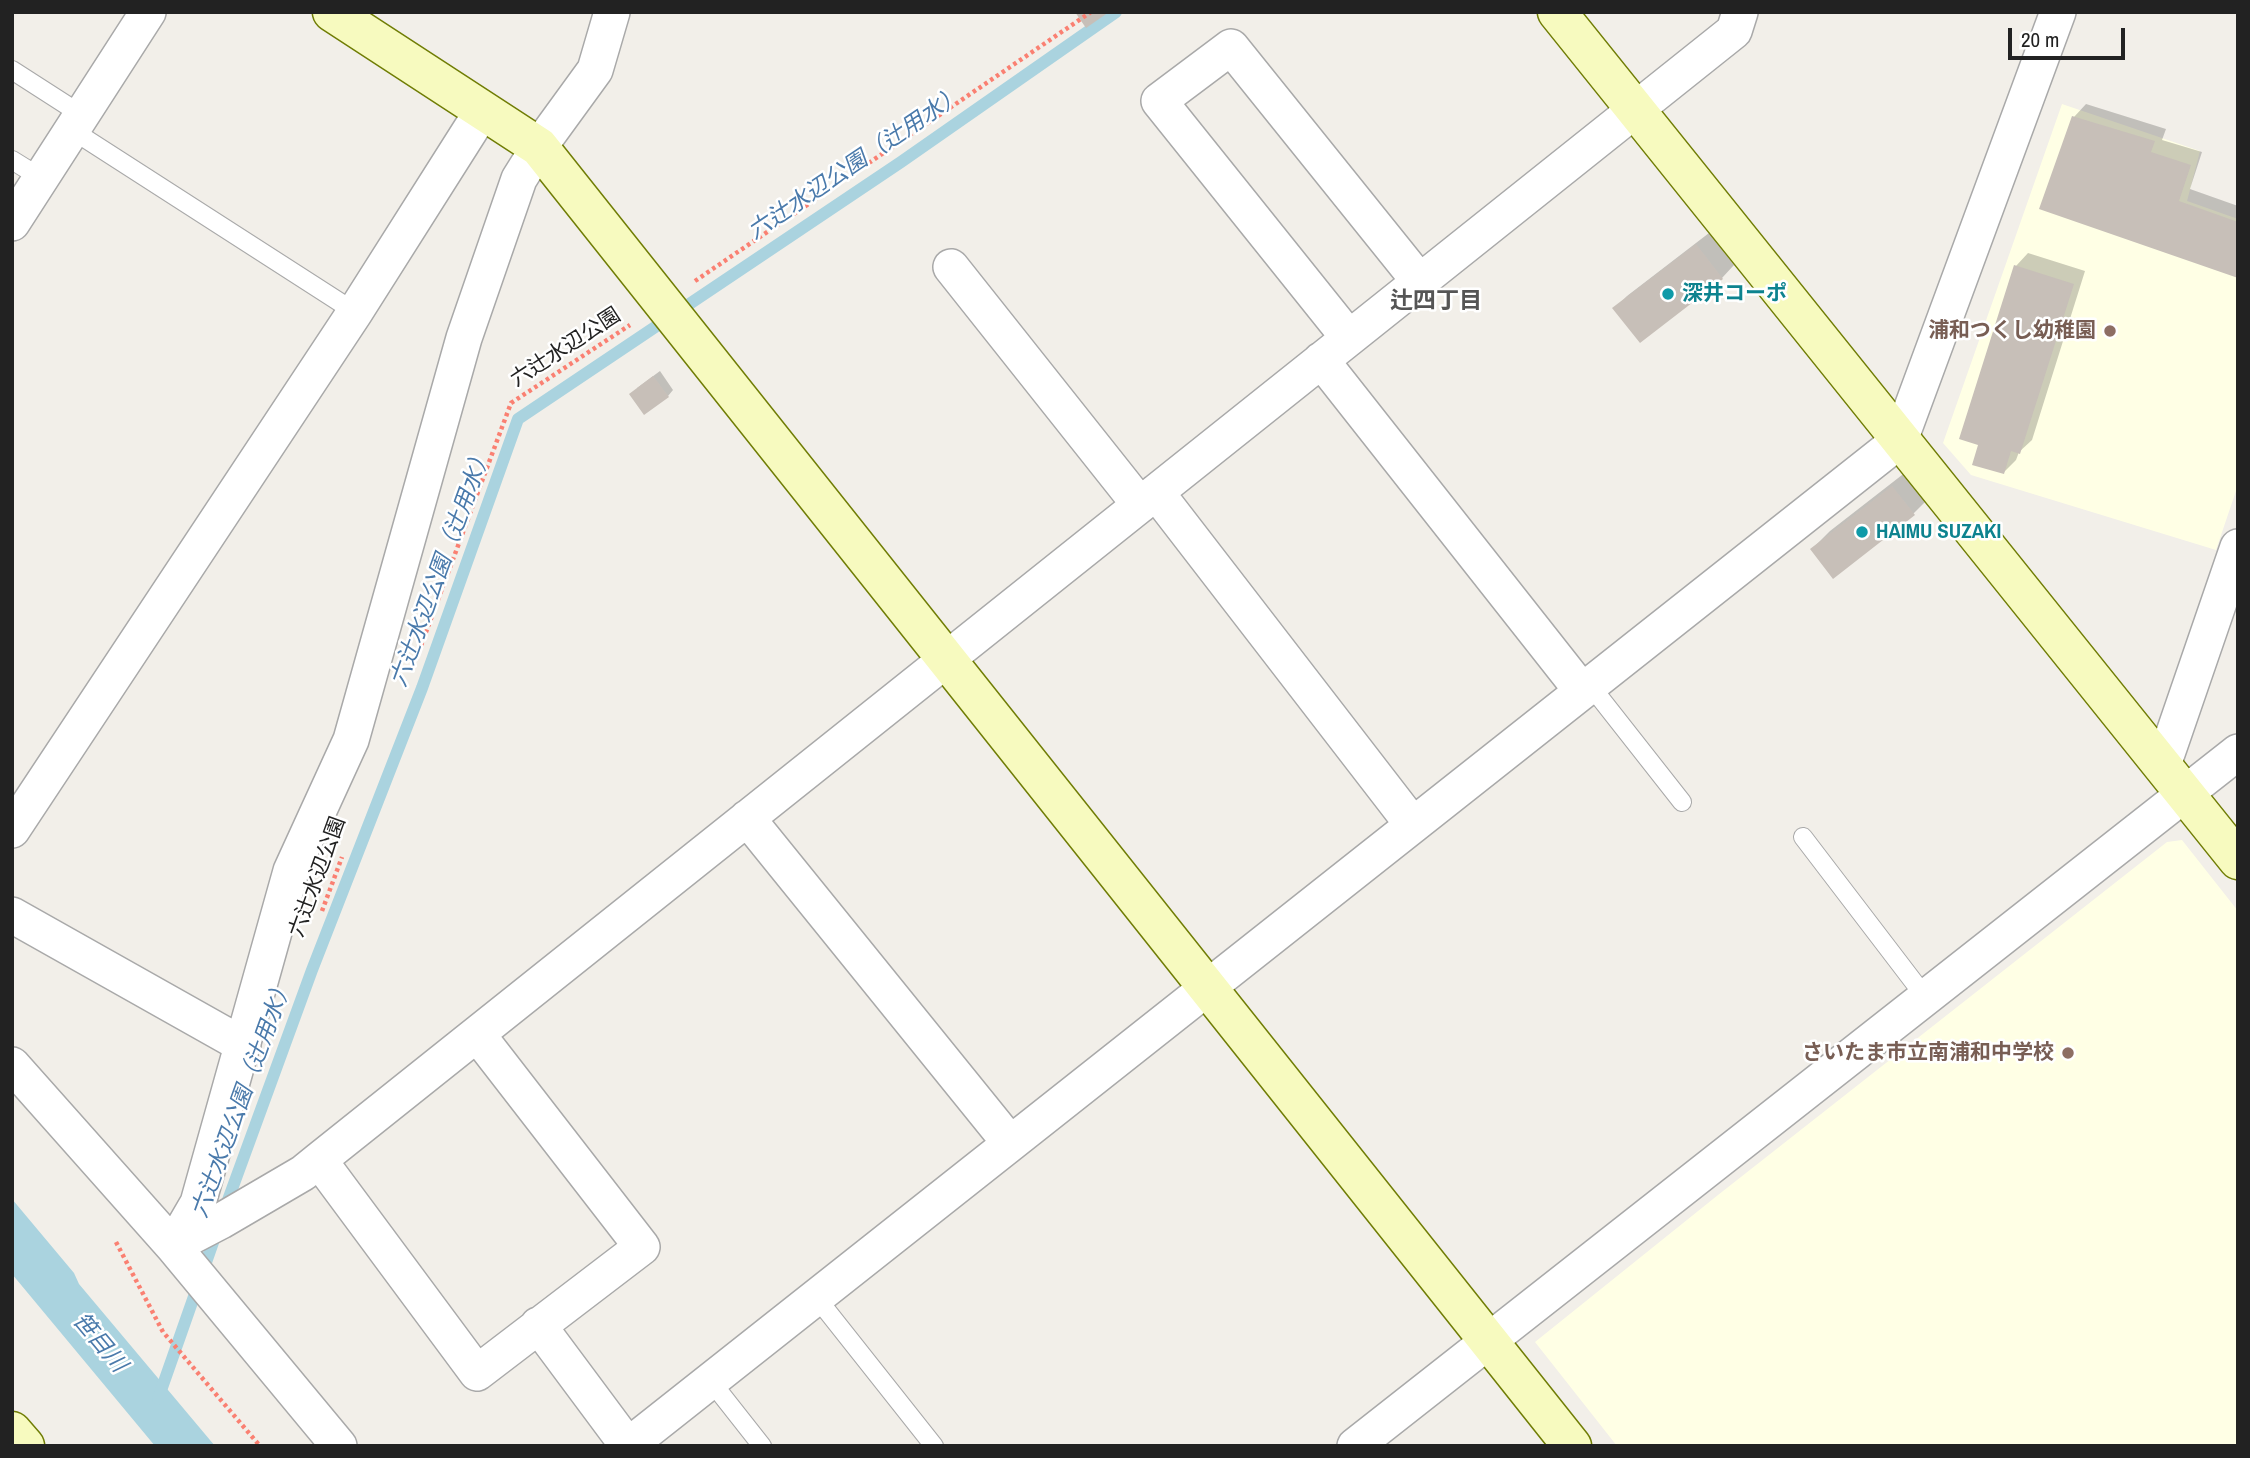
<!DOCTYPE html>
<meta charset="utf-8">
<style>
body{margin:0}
#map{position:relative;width:2250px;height:1458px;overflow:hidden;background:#f2efe9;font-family:"Archivo Narrow",sans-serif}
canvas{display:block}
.frame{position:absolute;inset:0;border:14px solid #222;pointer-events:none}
.scale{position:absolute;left:2008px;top:28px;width:117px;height:32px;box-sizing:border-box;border:4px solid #222;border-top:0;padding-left:9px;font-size:21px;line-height:24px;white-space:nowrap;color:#222;-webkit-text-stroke:5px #fff;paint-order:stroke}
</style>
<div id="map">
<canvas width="2250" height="1458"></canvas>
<div class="frame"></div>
<div class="scale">20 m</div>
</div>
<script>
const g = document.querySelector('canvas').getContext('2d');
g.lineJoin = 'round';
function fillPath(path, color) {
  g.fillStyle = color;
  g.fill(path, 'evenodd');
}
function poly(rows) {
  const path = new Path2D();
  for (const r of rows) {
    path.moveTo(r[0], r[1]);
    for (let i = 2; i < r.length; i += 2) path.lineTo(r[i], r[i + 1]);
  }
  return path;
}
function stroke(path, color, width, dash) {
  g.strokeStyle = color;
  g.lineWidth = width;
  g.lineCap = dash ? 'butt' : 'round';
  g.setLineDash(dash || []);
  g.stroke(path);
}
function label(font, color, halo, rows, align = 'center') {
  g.font = font + ' "Archivo Narrow","Noto Sans JP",sans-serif';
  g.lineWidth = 5;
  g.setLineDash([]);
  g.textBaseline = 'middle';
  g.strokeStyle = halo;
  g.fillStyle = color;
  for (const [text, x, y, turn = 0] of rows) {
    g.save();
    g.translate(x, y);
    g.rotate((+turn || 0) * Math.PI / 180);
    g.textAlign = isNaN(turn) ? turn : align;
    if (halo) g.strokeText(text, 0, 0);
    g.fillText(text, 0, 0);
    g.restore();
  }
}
const education = poly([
 [2062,104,2200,151,2187,201,2238,219,2238,485,2216,550,1971,475,1943,443],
 [2182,840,2238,911,2238,1446,1617,1446,1535,1342,1718,1195,2167,842]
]);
const water = poly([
 [12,1199,74,1273,79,1284,215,1446,155,1446,12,1274]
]);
const shadow = poly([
 [2086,104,2166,129,2162,140,2202,152,2190,189,2238,206,2238,277,2074,117],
 [1709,233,1734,265,1722,278,1615,308,1627,296],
 [2028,253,2085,271,2032,440,2019,452,2016,460,2004,472,1980,444,2016,266],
 [660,371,673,390,668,396,637,388],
 [1911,468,1932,495,1914,513,1833,577,1812,549,1830,531]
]);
const stream = poly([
 [224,1211,312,970,422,688,518,419,901,162,1116,12],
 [158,1399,217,1231]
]);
const building = poly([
 [1075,12,1109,12,1086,28],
 [2072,116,2155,141,2151,152,2191,165,2179,201,2238,222,2238,278,2039,209],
 [1696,244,1723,279,1640,343,1612,308],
 [2014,265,2074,284,2020,454,2011,451,2004,474,1972,465,1978,445,1959,439],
 [653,376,669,397,644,415,629,394],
 [1892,486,1915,515,1833,579,1810,549]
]);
const path = poly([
 [695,281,1091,12],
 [416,659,511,403,630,325],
 [322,911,342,857],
 [116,1242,163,1332,260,1446]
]);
const lane = poly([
 [12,70,82,115],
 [72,130,355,312],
 [12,160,41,178],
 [1590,685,1682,802],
 [1803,837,1926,998],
 [816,1297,934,1446],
 [710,1380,762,1446]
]);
const street = poly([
 [12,223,148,12],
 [951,267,1140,505],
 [1349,338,1159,101,1231,47,1420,282],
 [1321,360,1582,691],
 [1156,492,1413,825],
 [2163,765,2238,547],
 [747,818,1010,1143],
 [12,830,355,312,483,110],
 [12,915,243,1045],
 [12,1065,173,1246,339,1446],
 [319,1160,477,1373,642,1247,477,1034],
 [173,1246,221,1221,303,1173,319,1160,1734,31,1740,12],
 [173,1246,198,1203,291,871,351,740,464,338,519,179,539,147,595,70,612,12],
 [538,1325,628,1446],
 [628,1446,1900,440,2058,12],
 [1355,1446,2238,752]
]);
const secondary = poly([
 [332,12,539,147,1572,1446],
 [1557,12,2238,860],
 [12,1431,25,1446]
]);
const markers = [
 [1668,294,7,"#0f9aa8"],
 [2110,331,7,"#8d6e63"],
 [1862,532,7,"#0f9aa8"],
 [2068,1053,7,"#8d6e63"]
];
const cultureNames = [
 ["深井コーポ",1682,294],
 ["HAIMU SUZAKI",1876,532]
];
const educationNames = [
 ["浦和つくし幼稚園",2096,331],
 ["さいたま市立南浦和中学校",2054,1053]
];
const streetNames = [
 ["六辻水辺公園",566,348,-33],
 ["六辻水辺公園",318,877,-70]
];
const waterNames = [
 ["六辻水辺公園（辻用水）",856,164,-34],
 ["六辻水辺公園（辻用水）",442,567,-70],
 ["六辻水辺公園（辻用水）",243,1098,-70],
 ["笹目川",99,1343,50]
];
const neighbourhoodNames = [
 ["辻四丁目",1436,302]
];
fillPath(education, '#ffffe5');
fillPath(water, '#aad3df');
fillPath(shadow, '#0003');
stroke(stream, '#aad3df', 12);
fillPath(building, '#c7bfb8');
stroke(lane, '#a9a9a9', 20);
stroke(street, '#a9a9a9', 38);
stroke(secondary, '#707d05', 41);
stroke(path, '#fa8072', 4.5, [3.5, 3.5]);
stroke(lane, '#fff', 18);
stroke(street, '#fff', 35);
stroke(secondary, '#f7fabf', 38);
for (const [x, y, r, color] of markers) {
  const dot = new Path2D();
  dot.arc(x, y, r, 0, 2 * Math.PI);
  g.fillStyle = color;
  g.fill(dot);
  stroke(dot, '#fff', 2.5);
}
label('bold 21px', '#0d838f', '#fff', cultureNames, 'left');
label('bold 21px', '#785e54', '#fff', educationNames, 'right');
label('21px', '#222', '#fff', streetNames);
label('italic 23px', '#4a7aab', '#fff', waterNames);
label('bold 23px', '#555', '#fff', neighbourhoodNames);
</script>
